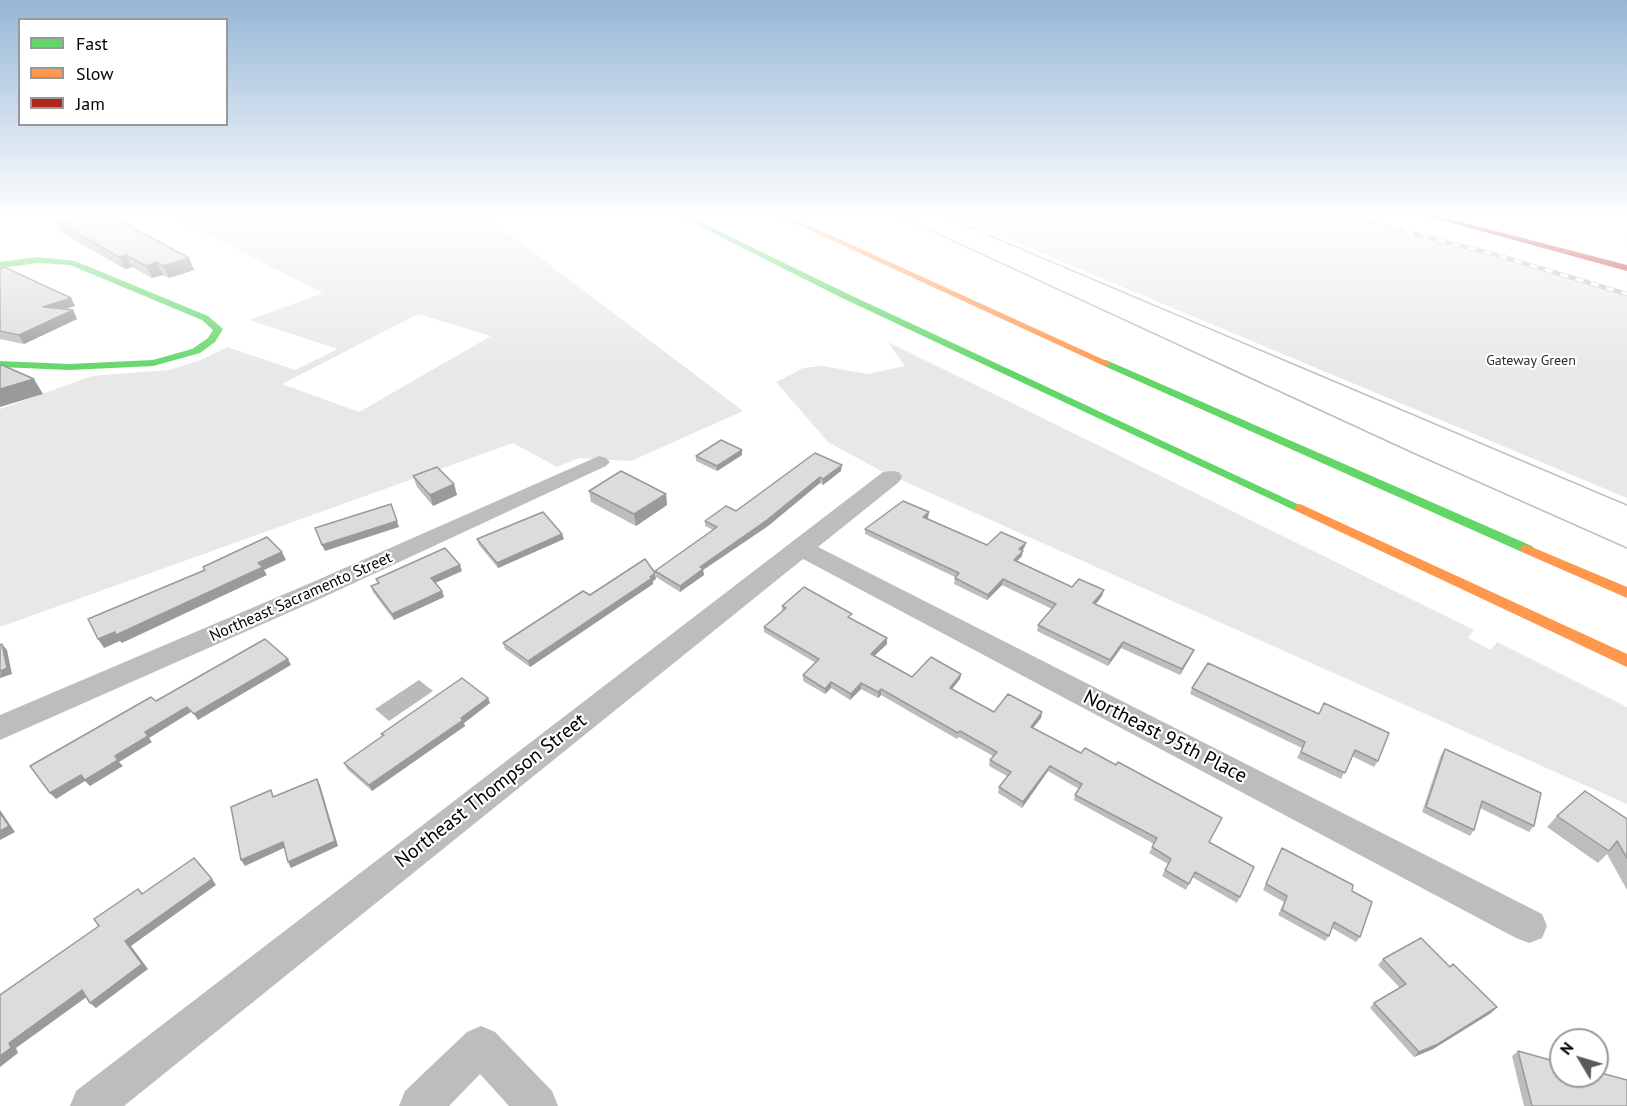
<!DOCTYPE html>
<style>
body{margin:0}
#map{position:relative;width:1627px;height:1106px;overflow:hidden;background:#fff;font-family:"PT Sans",sans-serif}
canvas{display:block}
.legend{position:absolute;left:18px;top:18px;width:210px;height:108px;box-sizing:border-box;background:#fff;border:2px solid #999;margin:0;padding:8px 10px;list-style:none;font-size:18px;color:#000}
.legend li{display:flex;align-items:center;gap:12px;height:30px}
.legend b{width:30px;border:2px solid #999}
.north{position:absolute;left:1549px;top:1028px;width:60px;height:60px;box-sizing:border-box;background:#fff;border:2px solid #999;border-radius:50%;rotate:308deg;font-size:16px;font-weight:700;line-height:24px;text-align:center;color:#000}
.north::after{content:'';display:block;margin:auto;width:21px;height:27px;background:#595959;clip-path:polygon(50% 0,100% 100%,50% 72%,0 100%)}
</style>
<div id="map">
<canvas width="1627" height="1106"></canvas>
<ul class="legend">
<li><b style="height:8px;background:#63d668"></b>Fast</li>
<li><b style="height:8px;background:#ff974d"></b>Slow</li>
<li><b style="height:8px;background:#b3261e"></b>Jam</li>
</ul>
<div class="north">N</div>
</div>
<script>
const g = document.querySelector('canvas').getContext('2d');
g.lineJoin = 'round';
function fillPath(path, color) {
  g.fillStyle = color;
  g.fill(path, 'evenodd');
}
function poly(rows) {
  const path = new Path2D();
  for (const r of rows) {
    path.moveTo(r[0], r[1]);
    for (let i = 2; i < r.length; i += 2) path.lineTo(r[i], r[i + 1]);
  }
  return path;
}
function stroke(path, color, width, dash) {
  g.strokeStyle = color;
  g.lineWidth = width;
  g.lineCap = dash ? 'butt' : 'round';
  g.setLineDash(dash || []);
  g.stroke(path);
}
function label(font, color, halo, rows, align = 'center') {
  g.font = font + ' "PT Sans",sans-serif';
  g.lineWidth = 4.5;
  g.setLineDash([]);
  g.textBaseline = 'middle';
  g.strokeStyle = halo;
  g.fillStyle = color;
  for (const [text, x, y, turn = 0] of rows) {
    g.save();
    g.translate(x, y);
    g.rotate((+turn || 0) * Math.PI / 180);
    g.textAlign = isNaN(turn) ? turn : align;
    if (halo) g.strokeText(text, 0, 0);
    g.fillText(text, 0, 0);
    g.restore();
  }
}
const green = poly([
 [171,216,485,216,743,411,631,461,579,458,557,467,513,443,0,627,0,409,92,376,169,370,203,359,227,347,295,370,338,349,249,320,323,293],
 [418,314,491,336,359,412,282,384],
 [953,216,1332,216,1490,255,1627,296,1627,498],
 [888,342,1474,630,1468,638,1491,650,1497,642,1627,707,1627,804,881,471,828,442,776,382,803,368,822,366,868,374,905,366]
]);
const water = poly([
 [419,680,433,691,389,721,375,709]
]);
const street = poly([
 [599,456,606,458,610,462,606,466,324,597,0,740,0,715,306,585,599,456],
 [891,471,899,472,902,477,899,482,818,547,1542,914,1547,926,1542,938,1529,943,1516,938,803,559,124,1106,70,1106,76,1091,883,472,891,471],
 [481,1026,495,1032,552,1091,558,1106,509,1106,480,1074,449,1106,399,1106,405,1091,467,1032,481,1026]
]);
const fast = poly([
 [679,216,688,216,846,293,1306,508,1304,511,1296,511,840,297,679,216],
 [38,257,75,261,208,316,223,329,215,342,200,353,153,366,69,370,0,367,0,361,69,364,153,360,192,349,208,338,213,330,202,320,70,265,38,263,0,268,0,262,38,257],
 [1106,360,1532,546,1534,549,1527,553,1522,552,1102,365,1102,361,1106,360]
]);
const slow = poly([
 [779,216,789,216,1111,363,1110,365,1102,365,779,216],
 [1300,504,1627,654,1627,667,1296,511,1294,508,1296,505,1300,504],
 [1527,545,1627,587,1627,598,1522,552,1520,549,1522,546,1527,545]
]);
const jam = poly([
 [1426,216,1438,216,1627,265,1627,271,1426,216]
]);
const tram = poly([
 [899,216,1413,453,1627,548],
 [943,216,1627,505]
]);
const rail = poly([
 [1344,216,1493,254,1627,294]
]);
const wall = poly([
 [56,221,189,258,194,270,169,278,163,275,152,278,132,267,125,269,62,233],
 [0,269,75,306,65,309,73,310,77,319,24,344,0,339],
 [815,453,841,471,823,485,820,483,768,526,703,570,704,575,680,592,656,577,655,571,713,530,705,526,705,521,736,511],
 [742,455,717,471,696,461,696,456],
 [413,476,454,484,457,495,433,506,417,487],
 [589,491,666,494,667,505,636,526,591,502],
 [927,518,987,545,1026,543,1024,548,1022,551,1022,556,1017,561,1072,587,1104,590,1102,596,1095,604,1191,656,1180,675,1121,648,1108,666,1037,631,1038,625,1052,609,1002,585,987,600,954,584,955,577,865,534,865,529,928,518],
 [477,539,564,539,498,568,479,545],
 [462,571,435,583,442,591,444,597,394,620,373,592,371,586,378,583,376,579],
 [656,579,653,581,653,584,530,667,505,649,503,643,590,595],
 [782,606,852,619,887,644,874,656,912,677,961,674,960,679,952,689,994,712,1042,712,1041,718,1033,728,1209,842,1240,897,1237,903,1192,877,1186,890,1162,876,1168,864,1149,853,1154,844,1074,800,1075,795,1079,789,1048,771,1022,808,998,793,999,787,1007,776,989,766,990,760,993,756,959,737,957,739,881,695,878,698,861,689,850,700,831,688,825,694,803,681,803,675,816,663,764,632,764,627,782,612],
 [1208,663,1378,761,1374,767,1352,756,1341,779,1297,758,1302,748,1190,694,1192,688],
 [488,698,490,703,464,723,465,726,372,791,347,769,344,763,383,736,381,734],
 [1445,749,1534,826,1529,832,1480,808,1474,830,1470,836,1422,812,1441,755],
 [1557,816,1627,819,1627,890,1607,854,1598,863,1547,827],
 [1282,848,1352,891,1360,937,1356,942,1332,928,1329,936,1325,941,1278,915,1284,902,1263,890],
 [1383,959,1450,967,1497,1007,1491,1013,1433,1049,1414,1057,1370,1008,1374,1003,1400,988,1378,965],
 [1518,1051,1627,1106,1524,1106,1512,1056]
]);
const shadedWall = poly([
 [126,255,132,267,125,269,119,257],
 [189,258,194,270,169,278,163,266],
 [157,262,163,275,152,278,146,266],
 [71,298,75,306,48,315,43,307],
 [73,310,77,319,24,344,19,335],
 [34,379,43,394,0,407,0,389],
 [742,450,742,455,717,471,717,466],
 [842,465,841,471,823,485,823,479],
 [820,477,820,483,768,526,703,570,704,575,680,592,680,586,700,567],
 [454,484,457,495,433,506,430,495],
 [666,494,667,505,636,526,634,514],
 [391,504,399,527,325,551,322,545],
 [929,512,928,518,923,522,923,517],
 [562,534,564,539,498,568,497,563],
 [1026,543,1024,548,1018,555,1019,549],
 [1023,551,1022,556,1013,565,1014,560],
 [282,552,286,560,264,570,267,575,122,643,120,641,104,648,98,639],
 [460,565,462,571,433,584,431,578],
 [655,573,656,579,653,581,653,584,530,667,528,661],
 [1003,579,1002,585,987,600,988,595],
 [1104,590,1102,596,1092,609,1093,603],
 [442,591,444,597,394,620,392,614],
 [887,638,887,644,870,660,871,654],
 [1123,642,1121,648,1108,666,1110,660],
 [2,644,7,650,12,674,0,678],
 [1194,650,1191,656,1180,675,1182,669],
 [288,659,291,665,198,720,194,714],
 [961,674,960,679,949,693,950,688],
 [831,682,831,688,825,694,825,689],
 [861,683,861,689,850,700,851,694],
 [881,689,881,695,878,698,878,692],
 [488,698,490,703,464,723,465,726,372,791,369,785],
 [187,707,191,712,149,738,152,742,119,762,123,766,90,786,85,781,56,799,50,793,115,756,145,732],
 [1042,712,1041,718,1029,733,1031,727],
 [1050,766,1048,771,1022,808,1023,802],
 [317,779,320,785,338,846,291,868,288,862],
 [0,810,15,832,0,840],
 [283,842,286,847,245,866,241,860],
 [212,879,216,885,131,946,148,969,96,1008,90,1003,125,941],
 [82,990,88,996,16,1048,18,1053,0,1067,0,1056,9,1043],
 [1497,1007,1491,1013,1433,1049,1414,1057,1419,1052]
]);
const building = poly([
 [117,219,189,258,163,266,157,262,146,266,126,255,119,257,56,221,117,219],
 [4,267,71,298,43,307,73,310,19,335,0,331,0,269,4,267],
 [2,365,34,379,0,389,0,366,2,365],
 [721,440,742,450,717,466,696,456,721,440],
 [815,453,842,465,823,479,820,477,767,520,700,567,703,569,680,586,655,571,717,527,705,521,726,506,736,511,815,453],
 [437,467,454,484,430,495,413,476,437,467],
 [621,471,666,494,634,514,589,491,621,471],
 [903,501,929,512,923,517,987,545,1001,532,1026,543,1019,549,1023,551,1014,560,1072,587,1079,579,1104,590,1093,603,1194,650,1182,669,1123,642,1110,660,1038,625,1056,604,1003,579,988,595,955,578,959,573,865,529,903,501],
 [391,504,397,521,322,545,315,528,391,504],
 [543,512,562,534,497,563,477,539,543,512],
 [267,537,282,552,258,563,263,567,116,635,115,632,98,639,88,619,205,570,203,567,267,537],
 [445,548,460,565,431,578,442,591,392,614,371,586,379,583,376,579,445,548],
 [645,559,655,573,650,577,652,578,528,661,503,643,583,591,590,595,645,559],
 [804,587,852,614,848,617,887,638,871,654,912,677,931,657,961,674,950,688,994,712,1008,694,1042,712,1031,727,1081,753,1085,748,1116,765,1118,762,1222,818,1209,842,1254,867,1240,897,1195,872,1189,884,1165,870,1171,859,1152,847,1157,838,1075,795,1082,784,1050,766,1023,802,999,787,1011,772,990,760,997,752,960,731,958,733,881,689,878,692,861,683,851,694,831,682,825,689,803,675,819,659,764,627,786,608,782,606,804,587],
 [265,639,288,659,194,714,187,707,145,732,148,736,115,756,118,760,85,780,81,775,50,793,30,766,151,697,156,701,265,639],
 [2,644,7,668,0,671,0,645,2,644],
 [1208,663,1319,714,1324,703,1389,733,1378,761,1355,750,1345,773,1301,752,1305,742,1192,688,1208,663],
 [462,678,488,698,461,718,463,720,369,785,344,763,384,735,381,734,462,678],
 [1445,749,1541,793,1534,826,1482,801,1474,830,1426,807,1445,749],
 [317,779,335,841,288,862,283,842,241,860,231,807,271,790,273,797,317,779],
 [1585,791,1627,819,1627,858,1617,841,1609,851,1557,816,1585,791],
 [0,813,9,826,0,831,0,813],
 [1282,848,1353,885,1352,891,1372,902,1360,937,1334,922,1329,936,1282,910,1287,896,1266,884,1282,848],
 [194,858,212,879,125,941,142,964,90,1003,82,990,9,1043,11,1048,0,1056,0,995,99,926,94,919,138,889,142,894,194,858],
 [1421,938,1450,967,1453,964,1497,1007,1438,1044,1419,1052,1374,1003,1406,984,1383,959,1421,938],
 [1518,1051,1561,1063,1561,1076,1597,1076,1597,1072,1627,1080,1627,1106,1532,1106,1518,1051]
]);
const farParknames = [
 ["Gateway Green",1531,361]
];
const streetNames = [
 ["Northeast Sacramento Street",301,597,-24]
];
const nearStreetnames = [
 ["Northeast 95th Place",1165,737,27],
 ["Northeast Thompson Street",491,791,-38]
];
fillPath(green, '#e8e8e8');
fillPath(water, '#bababa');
fillPath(street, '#bdbdbd');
fillPath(fast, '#63d668');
fillPath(slow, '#ff974d');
fillPath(jam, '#b3261e');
stroke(tram, '#bdbdbd', 1.5);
stroke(rail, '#bdbdbd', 4.5);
stroke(rail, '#fff', 3, [8]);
fillPath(wall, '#bdbdbd');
fillPath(shadedWall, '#9a9a9a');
fillPath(building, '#dcdcdc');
stroke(building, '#9a9a9a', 1.5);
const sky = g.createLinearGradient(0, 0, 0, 371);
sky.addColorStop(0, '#95b6d6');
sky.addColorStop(0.58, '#fff');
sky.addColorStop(1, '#ffffff00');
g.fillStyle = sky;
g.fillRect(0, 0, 1627, 371);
label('14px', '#2d2d2d', '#fff', farParknames);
label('16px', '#000', '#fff', streetNames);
label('20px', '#000', '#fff', nearStreetnames);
</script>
